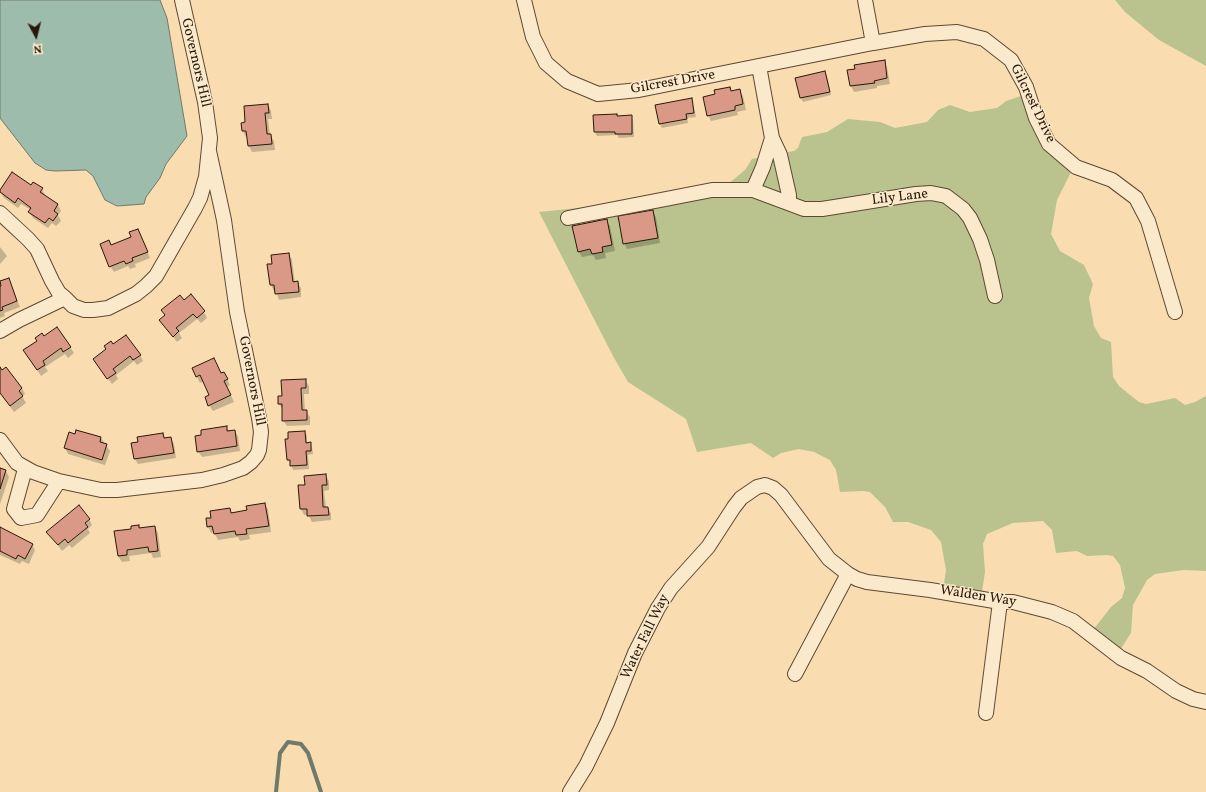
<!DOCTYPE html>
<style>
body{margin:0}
#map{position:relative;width:1206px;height:792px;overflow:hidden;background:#f9ddb1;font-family:Vollkorn,serif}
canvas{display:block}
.north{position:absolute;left:16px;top:16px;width:40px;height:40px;-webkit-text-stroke:3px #fbe9cc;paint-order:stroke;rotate:173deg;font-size:11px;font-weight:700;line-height:16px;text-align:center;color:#291807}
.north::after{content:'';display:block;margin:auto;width:14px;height:18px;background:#291807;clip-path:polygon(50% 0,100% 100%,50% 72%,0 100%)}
</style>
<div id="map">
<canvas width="1206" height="792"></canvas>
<div class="north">N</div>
</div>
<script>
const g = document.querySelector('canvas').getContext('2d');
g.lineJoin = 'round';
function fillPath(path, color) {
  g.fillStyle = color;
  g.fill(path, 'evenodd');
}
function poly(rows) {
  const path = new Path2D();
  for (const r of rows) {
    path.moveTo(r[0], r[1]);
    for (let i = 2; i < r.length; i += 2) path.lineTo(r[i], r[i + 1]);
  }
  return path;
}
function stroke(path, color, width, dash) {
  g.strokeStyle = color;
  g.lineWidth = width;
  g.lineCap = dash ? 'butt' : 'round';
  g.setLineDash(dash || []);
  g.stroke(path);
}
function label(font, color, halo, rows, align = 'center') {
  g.font = font + ' Vollkorn,serif';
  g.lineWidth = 3;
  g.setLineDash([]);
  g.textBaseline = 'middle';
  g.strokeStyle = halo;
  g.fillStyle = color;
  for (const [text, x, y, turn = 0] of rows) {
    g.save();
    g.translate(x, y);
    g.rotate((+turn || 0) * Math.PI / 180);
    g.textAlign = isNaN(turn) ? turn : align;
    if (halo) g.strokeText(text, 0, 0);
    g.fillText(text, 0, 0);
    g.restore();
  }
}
const green = poly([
 [1115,0,1206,0,1206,66,1159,40,1125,12],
 [1027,94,1045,131,1075,164,1057,200,1051,234,1060,251,1084,265,1093,284,1089,298,1094,326,1101,338,1111,342,1113,377,1119,386,1139,402,1146,404,1175,398,1185,405,1195,402,1206,396,1206,571,1184,570,1155,574,1147,580,1133,605,1131,633,1117,655,1090,634,1111,607,1122,598,1125,588,1120,565,1113,556,1107,555,1087,556,1077,551,1056,553,1052,530,1043,521,1013,523,987,534,983,544,985,572,981,598,943,590,946,570,941,542,931,530,908,522,893,522,885,507,870,492,863,491,840,492,836,470,830,460,814,452,799,449,781,453,773,458,751,443,697,452,686,419,628,382,613,356,539,212,686,197,723,188,745,170,752,159,794,151,798,148,802,137,827,132,848,119,880,122,895,128,927,122,938,110,950,105,970,112,997,108,1006,101]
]);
const water = poly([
 [0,0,160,0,167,18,187,136,166,164,160,178,146,197,144,204,117,206,105,200,93,176,86,170,55,171,46,170,35,163,0,118,0,0]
]);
const shadow = poly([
 [884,61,887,67,890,84,877,86,877,88,854,92,851,86,848,71],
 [825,72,827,76,831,95,803,102,801,98,796,78],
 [739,91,743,96,746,110,737,112,738,115,711,121,708,115,716,95],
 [691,100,693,103,696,117,687,118,688,123,662,128,660,124,656,106],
 [268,105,271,111,272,119,268,119,270,135,274,141,275,150,252,152,249,146,248,137,246,137,243,131,242,124,247,123],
 [617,115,617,117,631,116,633,120,634,137,619,138,617,135,597,136,595,132,594,116],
 [31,186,42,189,45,195,45,196,58,205,61,211,58,215,61,221,56,226,52,223,48,228,33,218,29,212,31,210,21,204,18,208,4,198,0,192],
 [652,211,656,217,660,243,627,249,624,243],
 [606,220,610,226,615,251,605,253,606,258,596,260,593,255,582,257,579,252],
 [138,230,150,258,135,264,136,267,130,269,128,266,114,272,110,266,111,246,132,237],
 [0,247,7,256,0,264],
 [289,254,292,260,295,283,297,282,301,288,301,297,279,300,276,291,274,291,271,285,273,265],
 [9,279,20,307,4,313,5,316,0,318,0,288],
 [184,301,204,312,207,318,201,323,197,319,179,333,182,338,177,342,160,320],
 [57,328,74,353,68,358,65,354,45,367,48,371,41,376,28,356,38,341],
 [113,345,140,355,143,361,137,365,134,361,116,375,118,379,112,384,97,365],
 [0,369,22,388,25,394,22,396,26,403,14,412,0,393],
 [193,369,221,374,227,379,230,385,227,387,234,402,213,411,209,405,210,396,204,381,200,383],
 [305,380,309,386,309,394,304,394,305,411,306,411,310,417,310,425,287,426,283,420,283,410,279,404,283,397],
 [226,427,229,431,234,431,238,436,240,451,202,457,198,451],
 [305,432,307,436,307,444,310,443,312,447,313,454,308,455,309,469,293,470,291,463,288,460,289,440],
 [162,434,165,439,171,438,174,444,176,458,138,464,135,459,139,443],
 [101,438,110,451,105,465,68,454,65,448],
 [0,469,6,471,9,477,0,504],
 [325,475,329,481,329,490,324,491,326,508,328,508,331,514,331,520,312,522,308,514,304,515,301,509,306,486],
 [264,504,268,509,271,532,249,535,250,539,240,541,238,537,218,540,214,532,211,533,208,527,212,518,229,509,232,514,248,511],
 [89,519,92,525,88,529,90,533,72,548,69,545,62,551,48,532],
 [138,526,140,529,155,527,158,533,161,557,153,558,151,553,129,556,130,561,122,562,118,556,132,530],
 [0,529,32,544,35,550,29,564,22,561,20,564,0,555]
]);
const stream = poly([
 [276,792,280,753,288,742,301,744,308,753,321,792]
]);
const building = poly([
 [885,60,887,78,874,81,875,83,850,86,847,70,855,69,854,65,885,60],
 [825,71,830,92,800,98,795,78,825,71],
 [730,87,731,91,740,89,743,104,735,106,735,110,707,116,703,97,715,94,714,90,730,87],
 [692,98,694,113,686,114,687,119,659,124,655,105,692,98],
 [268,104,269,113,265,113,267,134,271,134,272,144,248,146,246,131,242,131,241,123,245,122,244,106,268,104],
 [617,114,617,116,632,115,632,134,615,134,615,132,594,132,593,115,617,114],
 [12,172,31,185,33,182,43,188,40,192,58,204,54,211,58,214,53,221,49,218,45,223,28,212,31,208,18,198,15,203,0,192,0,190,12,172],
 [653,210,658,238,623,244,618,216,653,210],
 [607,219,612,245,602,247,603,252,592,254,590,249,578,252,572,226,607,219],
 [138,229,148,252,132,258,133,261,126,264,124,261,109,267,100,244,109,240,111,245,131,237,129,232,138,229],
 [289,253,293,282,298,281,299,292,275,294,274,285,270,285,267,264,272,264,271,255,289,253],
 [9,278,17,301,2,307,3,310,0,311,0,286,1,286,0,281,9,278],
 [191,294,205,311,197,318,193,314,176,328,179,331,173,337,159,320,165,315,161,310,180,295,184,300,191,294],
 [57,327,71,347,63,352,61,348,43,361,45,365,37,370,23,350,37,341,35,338,42,333,44,336,57,327],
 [126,335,141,355,133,360,130,356,113,369,116,373,107,379,93,359,106,349,104,346,111,341,113,344,126,335],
 [214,358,221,373,224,372,228,379,224,381,231,395,208,406,205,397,209,395,200,375,196,377,192,368,214,358],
 [0,367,2,370,6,367,22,388,19,391,23,396,10,406,0,393,0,367],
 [306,379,306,388,301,388,302,410,307,410,307,420,282,421,282,404,278,404,278,396,282,396,281,380,306,379],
 [227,426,227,431,235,430,237,446,197,452,195,436,201,435,201,430,227,426],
 [76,430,101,437,100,442,107,444,102,460,64,448,69,432,75,434,76,430],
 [305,431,306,443,311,442,311,451,306,451,307,465,290,466,290,460,287,460,285,439,288,439,288,432,305,431],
 [163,433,164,438,171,437,174,453,134,459,131,443,138,442,137,437,163,433],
 [0,468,6,470,0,489,0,468],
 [326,474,327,485,322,485,323,507,328,507,329,515,307,516,307,509,300,509,298,485,305,485,304,476,326,474],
 [265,503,269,526,246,529,247,534,236,535,235,531,214,534,212,526,207,527,206,518,211,518,210,511,230,508,231,513,247,510,246,506,265,503],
 [79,505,90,519,85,523,88,527,68,543,65,539,58,545,46,532,79,505],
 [139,525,139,528,155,526,158,551,149,552,148,547,127,550,127,555,118,556,114,531,131,529,131,526,139,525],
 [0,527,33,544,25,559,18,555,16,559,0,551,0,527]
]);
const minor = poly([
 [524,0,533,37,546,63,567,81,598,94,639,90,873,43,925,34,957,32,984,39,1011,60,1026,87,1036,118,1049,144,1076,167,1112,180,1136,198,1148,221,1175,312],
 [865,0,873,43],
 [759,66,772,138,780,155,789,195,789,202],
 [753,190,763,167,772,138],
 [0,213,28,239,37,249,52,281,59,293,65,298],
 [568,218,712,190,753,190,804,209,822,209,916,194,931,193,946,196,963,209,970,218,980,239,987,260,995,296],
 [0,331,19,320,65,298,73,306,84,310,93,310,108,308,136,294,146,286,156,276,195,208,200,198,206,177,210,138,205,102,182,0],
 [0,440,17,463,33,472,59,481,101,490,117,490,202,480,223,475,243,468,251,462,257,455,259,450,261,432,259,418,237,312,224,220,209,151],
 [25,469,14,509,21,518,37,515,59,481],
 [795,674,848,574],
 [986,713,1000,602],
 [570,792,586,766,607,723,635,653,658,608,671,588,708,547,734,507,741,498,757,487,765,485,773,488,781,495,829,559,848,574,857,579,867,582,930,590,1000,602,1013,602,1052,612,1073,621,1121,658,1147,671,1176,691,1193,699,1206,702]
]);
const streetNames = [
 ["Governors Hill",195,63,77],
 ["Gilcrest Drive",673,83,-10],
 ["Gilcrest Drive",1032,104,64],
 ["Lily Lane",900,198,-7],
 ["Governors Hill",251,381,79],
 ["Walden Way",978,597,9],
 ["Water Fall Way",646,637,-64]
];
fillPath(green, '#bac28e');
fillPath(water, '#9ebcac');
stroke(water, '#6f7a6a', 1);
fillPath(shadow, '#0003');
stroke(stream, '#6f7a6a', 4);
fillPath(building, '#da9886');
stroke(building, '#291807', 1);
stroke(minor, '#5d4932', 16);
stroke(minor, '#fbe9cc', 14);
label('14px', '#291807', '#fbe9cc', streetNames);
</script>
